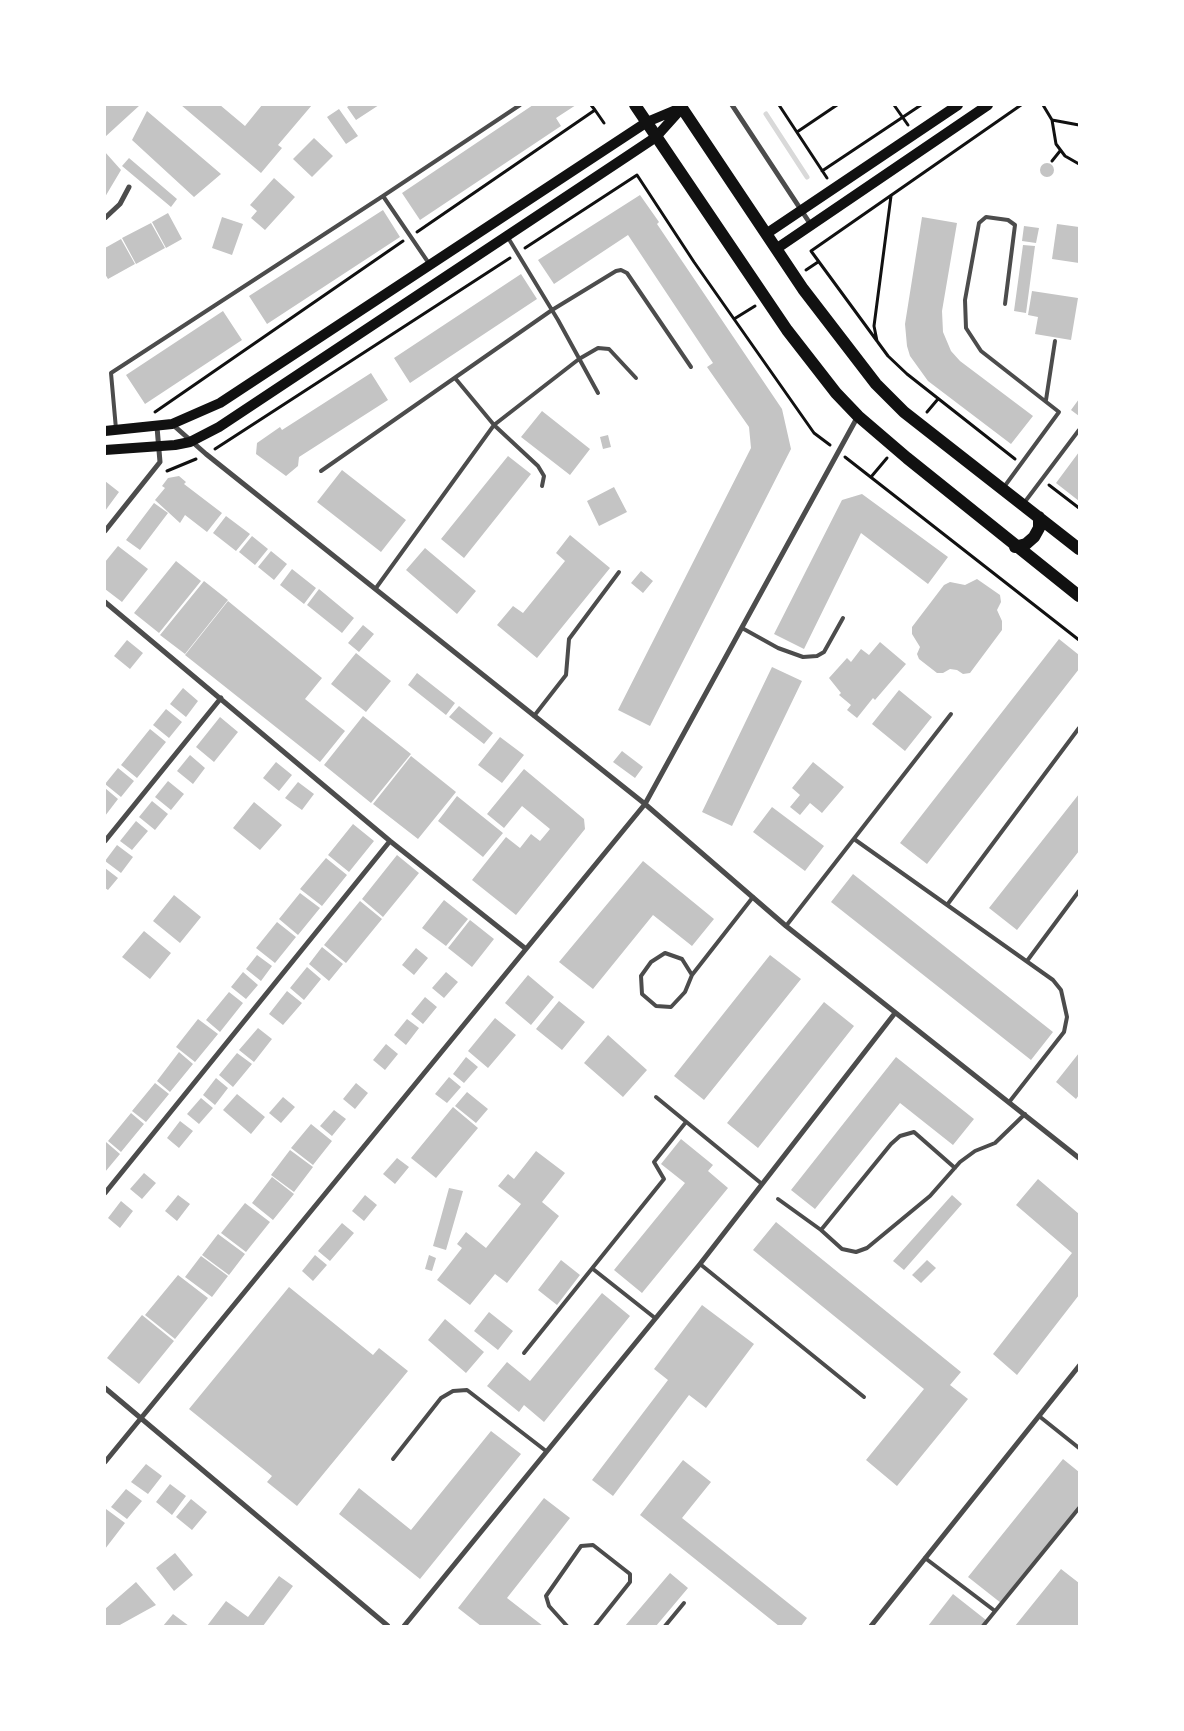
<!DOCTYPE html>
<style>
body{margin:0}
#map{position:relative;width:1184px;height:1731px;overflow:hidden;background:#fff;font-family:Inter,sans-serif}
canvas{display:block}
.frame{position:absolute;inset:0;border:106px solid #fff;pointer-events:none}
</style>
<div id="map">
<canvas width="1184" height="1731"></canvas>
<div class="frame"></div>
</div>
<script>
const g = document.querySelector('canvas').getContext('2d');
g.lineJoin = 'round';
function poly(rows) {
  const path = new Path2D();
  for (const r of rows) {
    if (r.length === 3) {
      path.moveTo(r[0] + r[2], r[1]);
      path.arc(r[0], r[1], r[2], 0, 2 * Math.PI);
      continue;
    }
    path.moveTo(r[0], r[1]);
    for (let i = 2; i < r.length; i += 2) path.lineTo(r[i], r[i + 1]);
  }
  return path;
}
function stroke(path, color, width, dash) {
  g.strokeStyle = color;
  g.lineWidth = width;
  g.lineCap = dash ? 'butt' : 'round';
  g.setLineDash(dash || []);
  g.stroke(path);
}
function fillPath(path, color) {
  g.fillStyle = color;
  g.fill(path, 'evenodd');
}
const stream = poly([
 [766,114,807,177]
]);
const building = poly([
 [105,105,140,105,105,137],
 [181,105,220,105,245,126,262,105,312,105,278,145,282,148,261,173],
 [350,105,379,105,356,120,347,107],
 [533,105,576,105,556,118,561,126,420,220,402,193],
 [339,109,358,136,346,144,327,117],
 [147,111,221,174,194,197,132,140],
 [314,138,333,156,312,177,293,159],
 [105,152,121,170,105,197],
 [129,158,177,199,171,207,122,166],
 [1047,170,7],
 [274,178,295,197,265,230,251,218,257,211,250,205],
 [640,195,659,222,657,224,782,409,791,449,650,726,618,710,751,448,749,427,707,367,713,363,628,235,554,284,538,260],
 [383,210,400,237,267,324,249,296],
 [168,213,182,239,166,248,152,222],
 [222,217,243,224,232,255,212,248],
 [922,217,957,223,942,311,943,332,951,351,960,361,1033,416,1011,444,928,381,910,356,907,346,905,324],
 [151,223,165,248,136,264,122,238],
 [1057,224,1079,227,1079,263,1052,259],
 [1024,226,1039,228,1036,243,1022,241],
 [121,239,135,264,108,279,105,274,105,248],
 [1023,245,1035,246,1026,313,1014,311],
 [521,274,537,299,410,383,394,358],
 [1032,291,1078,298,1071,340,1035,334,1038,317,1028,315],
 [223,311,242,340,145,404,126,375],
 [371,373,388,400,299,457,298,466,286,476,256,454,257,443,280,427,282,430],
 [1079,399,1079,416,1071,410],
 [542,411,590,449,570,475,521,437],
 [608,435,611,447,603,449,600,437],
 [1079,452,1079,501,1056,483],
 [508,456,531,474,464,558,441,539],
 [342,470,406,520,381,552,317,502],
 [179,476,186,482,184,484,222,513,207,532,185,515,180,523,155,500,165,488,162,486,168,478],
 [105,481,119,492,105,511],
 [614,487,627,512,599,526,587,501],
 [862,494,948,557,928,584,861,533,804,649,774,634,842,500],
 [154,503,168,513,140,550,126,540],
 [226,516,250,534,236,551,213,533],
 [570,535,610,568,537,658,497,625,513,606,523,613,565,561,556,553],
 [252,536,268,549,255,565,239,552],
 [118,546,148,569,122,602,105,589,105,562],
 [425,548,476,591,457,614,406,570],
 [271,551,287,564,274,580,258,567],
 [176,561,201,581,159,633,134,613],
 [292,569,316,588,304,604,280,585],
 [641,571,653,581,643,593,631,583],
 [977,579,1000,595,1001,602,997,610,1002,621,1002,630,970,673,963,674,957,670,950,669,943,673,937,673,919,659,917,654,920,647,912,634,912,627,944,585,950,582,965,585],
 [204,581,228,600,185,654,160,635],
 [319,589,354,618,342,633,307,605],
 [228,601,322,678,305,699,345,731,320,762,185,655],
 [363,625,374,634,359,652,348,643],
 [1059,639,1079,655,1079,669,927,864,900,843],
 [127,640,143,653,130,669,114,656],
 [880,642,906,664,875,700,873,698,857,718,847,710,851,705,839,695,841,693,829,678,847,658,851,662,861,649,869,655],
 [356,653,391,681,366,712,331,684],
 [772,667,802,681,732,826,702,812],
 [417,673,455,703,446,715,408,685],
 [183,688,198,701,186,717,170,704],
 [899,690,932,717,905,751,872,724],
 [459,706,493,733,484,744,449,717],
 [166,709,182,722,169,738,153,725],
 [363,716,411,754,371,803,324,765],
 [220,717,238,732,214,762,196,747],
 [150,729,166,742,137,778,121,765],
 [500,737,524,755,502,783,478,765],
 [622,751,643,767,635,778,613,762],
 [190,755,205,768,193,784,177,771],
 [411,756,456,792,418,839,373,804],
 [276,762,292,775,279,791,263,778],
 [813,762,844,787,822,813,810,803,800,815,790,807,800,795,792,788],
 [118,768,134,781,121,797,105,784],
 [524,769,584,819,585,829,516,915,472,880,506,837,520,848,531,834,540,841,550,829,522,806,504,828,487,814],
 [168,781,184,794,171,810,155,797],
 [298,782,314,794,302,810,285,798],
 [105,788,118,799,105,816],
 [1079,794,1079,851,1017,930,989,908],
 [457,796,503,833,483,857,438,821],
 [152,801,168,814,155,830,139,817],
 [254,802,282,825,260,850,233,828],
 [772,807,824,846,805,871,753,832],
 [136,821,148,831,132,850,120,841],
 [353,824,374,841,349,872,328,855],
 [117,845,133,857,121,873,105,861],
 [397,855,419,873,383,917,362,899],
 [326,858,347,875,322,906,300,889],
 [643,861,714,919,692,946,653,915,593,989,559,962],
 [105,868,118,878,108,890,105,888],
 [853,874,1053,1032,1031,1060,831,902],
 [300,893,320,908,298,935,279,919],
 [174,895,201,917,180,943,153,921],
 [444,900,468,919,446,946,422,928],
 [360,901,382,919,346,963,324,945],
 [470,920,494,939,472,967,448,948],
 [277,922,296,937,275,963,256,948],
 [144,931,171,953,150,979,122,957],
 [322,947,343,964,329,981,309,964],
 [416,948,428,958,414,975,402,965],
 [257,955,272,966,261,981,246,969],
 [770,955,801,979,704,1100,674,1076],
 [307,967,321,979,304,1000,290,988],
 [243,972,258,985,246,999,231,987],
 [446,972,458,982,444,998,432,988],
 [528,975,554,997,531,1025,505,1003],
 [287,991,302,1003,283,1025,269,1014],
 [229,992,243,1003,220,1032,206,1020],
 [425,997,437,1007,423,1024,411,1014],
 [559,1001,585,1022,562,1050,536,1029],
 [824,1002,854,1026,758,1148,727,1123],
 [495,1018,516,1035,488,1068,468,1051],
 [198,1019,218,1034,195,1062,176,1047],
 [407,1019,419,1028,406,1045,394,1035],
 [258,1028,272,1039,254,1062,239,1050],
 [608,1035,647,1070,623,1097,584,1063],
 [386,1044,398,1054,385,1070,373,1060],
 [179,1052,193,1064,170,1092,157,1081],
 [237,1053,252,1064,233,1087,219,1075],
 [1079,1053,1079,1095,1076,1099,1056,1082],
 [466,1057,478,1067,464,1083,453,1074],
 [896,1057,974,1119,953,1145,900,1103,815,1209,791,1190],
 [449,1077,461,1087,447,1103,435,1094],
 [216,1078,228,1088,215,1105,203,1095],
 [155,1083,169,1094,146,1122,132,1111],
 [356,1083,368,1093,355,1109,343,1099],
 [467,1092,488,1109,476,1123,455,1106],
 [237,1094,265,1117,251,1134,223,1110],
 [283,1097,295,1107,281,1123,269,1113],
 [201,1098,213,1108,199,1124,187,1114],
 [453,1107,478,1128,436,1178,411,1158],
 [334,1110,346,1119,332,1136,320,1126],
 [131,1113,144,1124,121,1152,108,1141],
 [180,1121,193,1131,179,1148,167,1138],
 [311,1124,332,1141,313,1165,291,1148],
 [681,1139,713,1165,708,1171,728,1188,642,1293,614,1270,685,1183,661,1164],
 [106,1142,120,1154,105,1172,105,1144],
 [290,1150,313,1167,294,1192,271,1175],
 [536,1151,565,1173,542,1202,559,1216,507,1283,495,1274,470,1305,437,1280,462,1248,457,1244,466,1232,486,1248,521,1204,498,1186,508,1174,514,1179],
 [397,1158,409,1167,395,1184,383,1174],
 [144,1173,156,1183,142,1199,130,1189],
 [272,1177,294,1194,273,1220,252,1203],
 [1038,1179,1079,1214,1079,1295,1017,1375,993,1354,1072,1253,1016,1205],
 [449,1188,463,1191,446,1250,433,1246],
 [178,1195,190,1204,177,1221,165,1211],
 [365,1195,377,1205,364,1221,352,1211],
 [952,1195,962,1204,904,1270,893,1261],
 [121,1201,133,1211,120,1228,108,1218],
 [245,1203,270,1222,246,1252,221,1233],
 [776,1222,961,1372,950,1385,968,1399,897,1486,866,1460,924,1389,753,1250],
 [342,1223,354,1233,330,1261,318,1251],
 [218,1234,245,1254,229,1275,202,1255],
 [315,1255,327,1265,313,1281,302,1271],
 [429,1255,436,1258,432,1271,425,1269],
 [201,1256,228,1276,212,1297,185,1277],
 [561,1260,580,1275,557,1305,538,1290],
 [927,1260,936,1268,921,1283,912,1275],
 [178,1275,208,1298,175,1339,145,1315],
 [289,1287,373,1355,379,1348,408,1371,297,1506,267,1482,272,1476,189,1409],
 [602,1293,630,1316,544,1422,524,1405,519,1412,487,1386,507,1362,530,1381],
 [702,1305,754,1344,706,1408,689,1395,613,1496,592,1480,668,1380,654,1369],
 [489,1312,513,1331,498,1350,474,1331],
 [142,1315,174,1341,139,1384,107,1358],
 [445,1319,484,1352,466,1373,428,1340],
 [491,1431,521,1454,420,1579,339,1514,359,1488,411,1530],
 [1063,1459,1079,1472,1079,1506,1001,1603,968,1577],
 [683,1460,711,1482,682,1518,807,1618,801,1626,779,1626,640,1515],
 [146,1464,162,1476,148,1494,131,1482],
 [170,1484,186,1496,172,1515,156,1502],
 [126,1489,142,1501,127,1519,111,1507],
 [544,1498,570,1518,507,1598,543,1626,481,1626,458,1608],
 [191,1499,207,1512,192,1530,176,1517],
 [106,1509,125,1523,105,1549,105,1510],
 [175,1553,193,1575,174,1591,156,1568],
 [1061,1569,1079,1583,1079,1626,1015,1626],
 [670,1573,688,1588,656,1626,625,1626],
 [279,1576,293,1586,263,1626,207,1626,226,1601,248,1617],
 [136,1582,156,1605,118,1626,105,1626,105,1609],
 [953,1594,986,1620,982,1626,928,1626],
 [173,1614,189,1626,163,1626]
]);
const path = poly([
 [779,105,827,178],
 [894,105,908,125],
 [1043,105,1052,120,1056,144,1065,156,1079,164],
 [595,110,604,123],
 [1052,120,1079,125],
 [797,132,837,105],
 [1052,161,1060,151],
 [822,171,921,105],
 [417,232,595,110,591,105],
 [525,248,637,175,694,262,814,433,830,445],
 [806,270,818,262],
 [734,319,755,306],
 [877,341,874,326,891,196],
 [155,412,403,241],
 [927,412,938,399],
 [215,449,510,258],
 [845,457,1079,640],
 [1015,459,907,374,888,356,811,251,1021,105],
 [167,471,196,459],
 [871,477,887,458],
 [1049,485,1079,508]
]);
const service = poly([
 [507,236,558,320,598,393],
 [430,265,383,196,520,105],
 [455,378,494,425,538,466,544,476,542,486],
 [1046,400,1055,341],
 [116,429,111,373,383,196],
 [321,471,552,310,616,271,621,270,627,273,691,367],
 [1004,487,1059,412,981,351,966,328,965,300,979,223,986,217,1008,220,1015,225,1005,304],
 [1024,503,1079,430],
 [376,588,494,425,579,359,598,348,609,349,636,378],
 [742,628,778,648,803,657,817,656,824,652,843,618],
 [534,716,566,675,569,639,619,572],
 [854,839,1053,980,1061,990,1067,1017,1064,1032,1010,1101],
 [947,905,1079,728],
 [786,926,951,714],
 [1027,961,1079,891],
 [692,975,682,959,665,953,651,962,641,976,642,994,656,1006,671,1007,685,992,692,975,753,897],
 [656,1097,762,1184],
 [778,1199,821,1230,842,1249,856,1252,867,1248,930,1196,960,1162,975,1151,995,1143,1025,1114],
 [821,1230,891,1144,900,1136,914,1132,955,1168],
 [700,1264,864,1397],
 [593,1269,655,1318],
 [524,1353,664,1179,654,1162,686,1122],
 [1039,1416,1079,1448],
 [393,1459,441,1398,453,1391,467,1390,546,1451],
 [925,1558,995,1611],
 [567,1626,549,1606,546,1596,581,1546,593,1545,630,1574,630,1582,595,1626],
 [665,1626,684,1603],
 [983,1626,1079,1508]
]);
const minor = poly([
 [732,105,811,225],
 [105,218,120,204,129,187],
 [172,424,206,454,645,804,786,926,1079,1158],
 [105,531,160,462,157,427],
 [105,602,390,841,526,949],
 [105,841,221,698],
 [105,1193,390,841],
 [105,1388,388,1626],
 [105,1462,645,804,858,416],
 [404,1626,700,1264,895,1013],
 [871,1626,1079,1366]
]);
const secondary = poly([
 [766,234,958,105],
 [776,249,988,105],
 [105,431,172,424,220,403,647,122,678,109],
 [105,450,175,445,190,442,219,427,626,157,656,137,682,108]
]);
const primary = poly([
 [635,105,787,330,836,393,858,416,907,458,1079,596],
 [680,105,803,289,876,384,904,412,1079,549],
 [1015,547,1026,544,1034,537,1039,528,1039,517]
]);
stroke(stream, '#d9d9d9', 5);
fillPath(building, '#c4c4c4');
stroke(path, '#111', 3);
stroke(service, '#4c4c4c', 4);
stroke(minor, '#4c4c4c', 5);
stroke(secondary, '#111', 10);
stroke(primary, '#111', 12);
</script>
